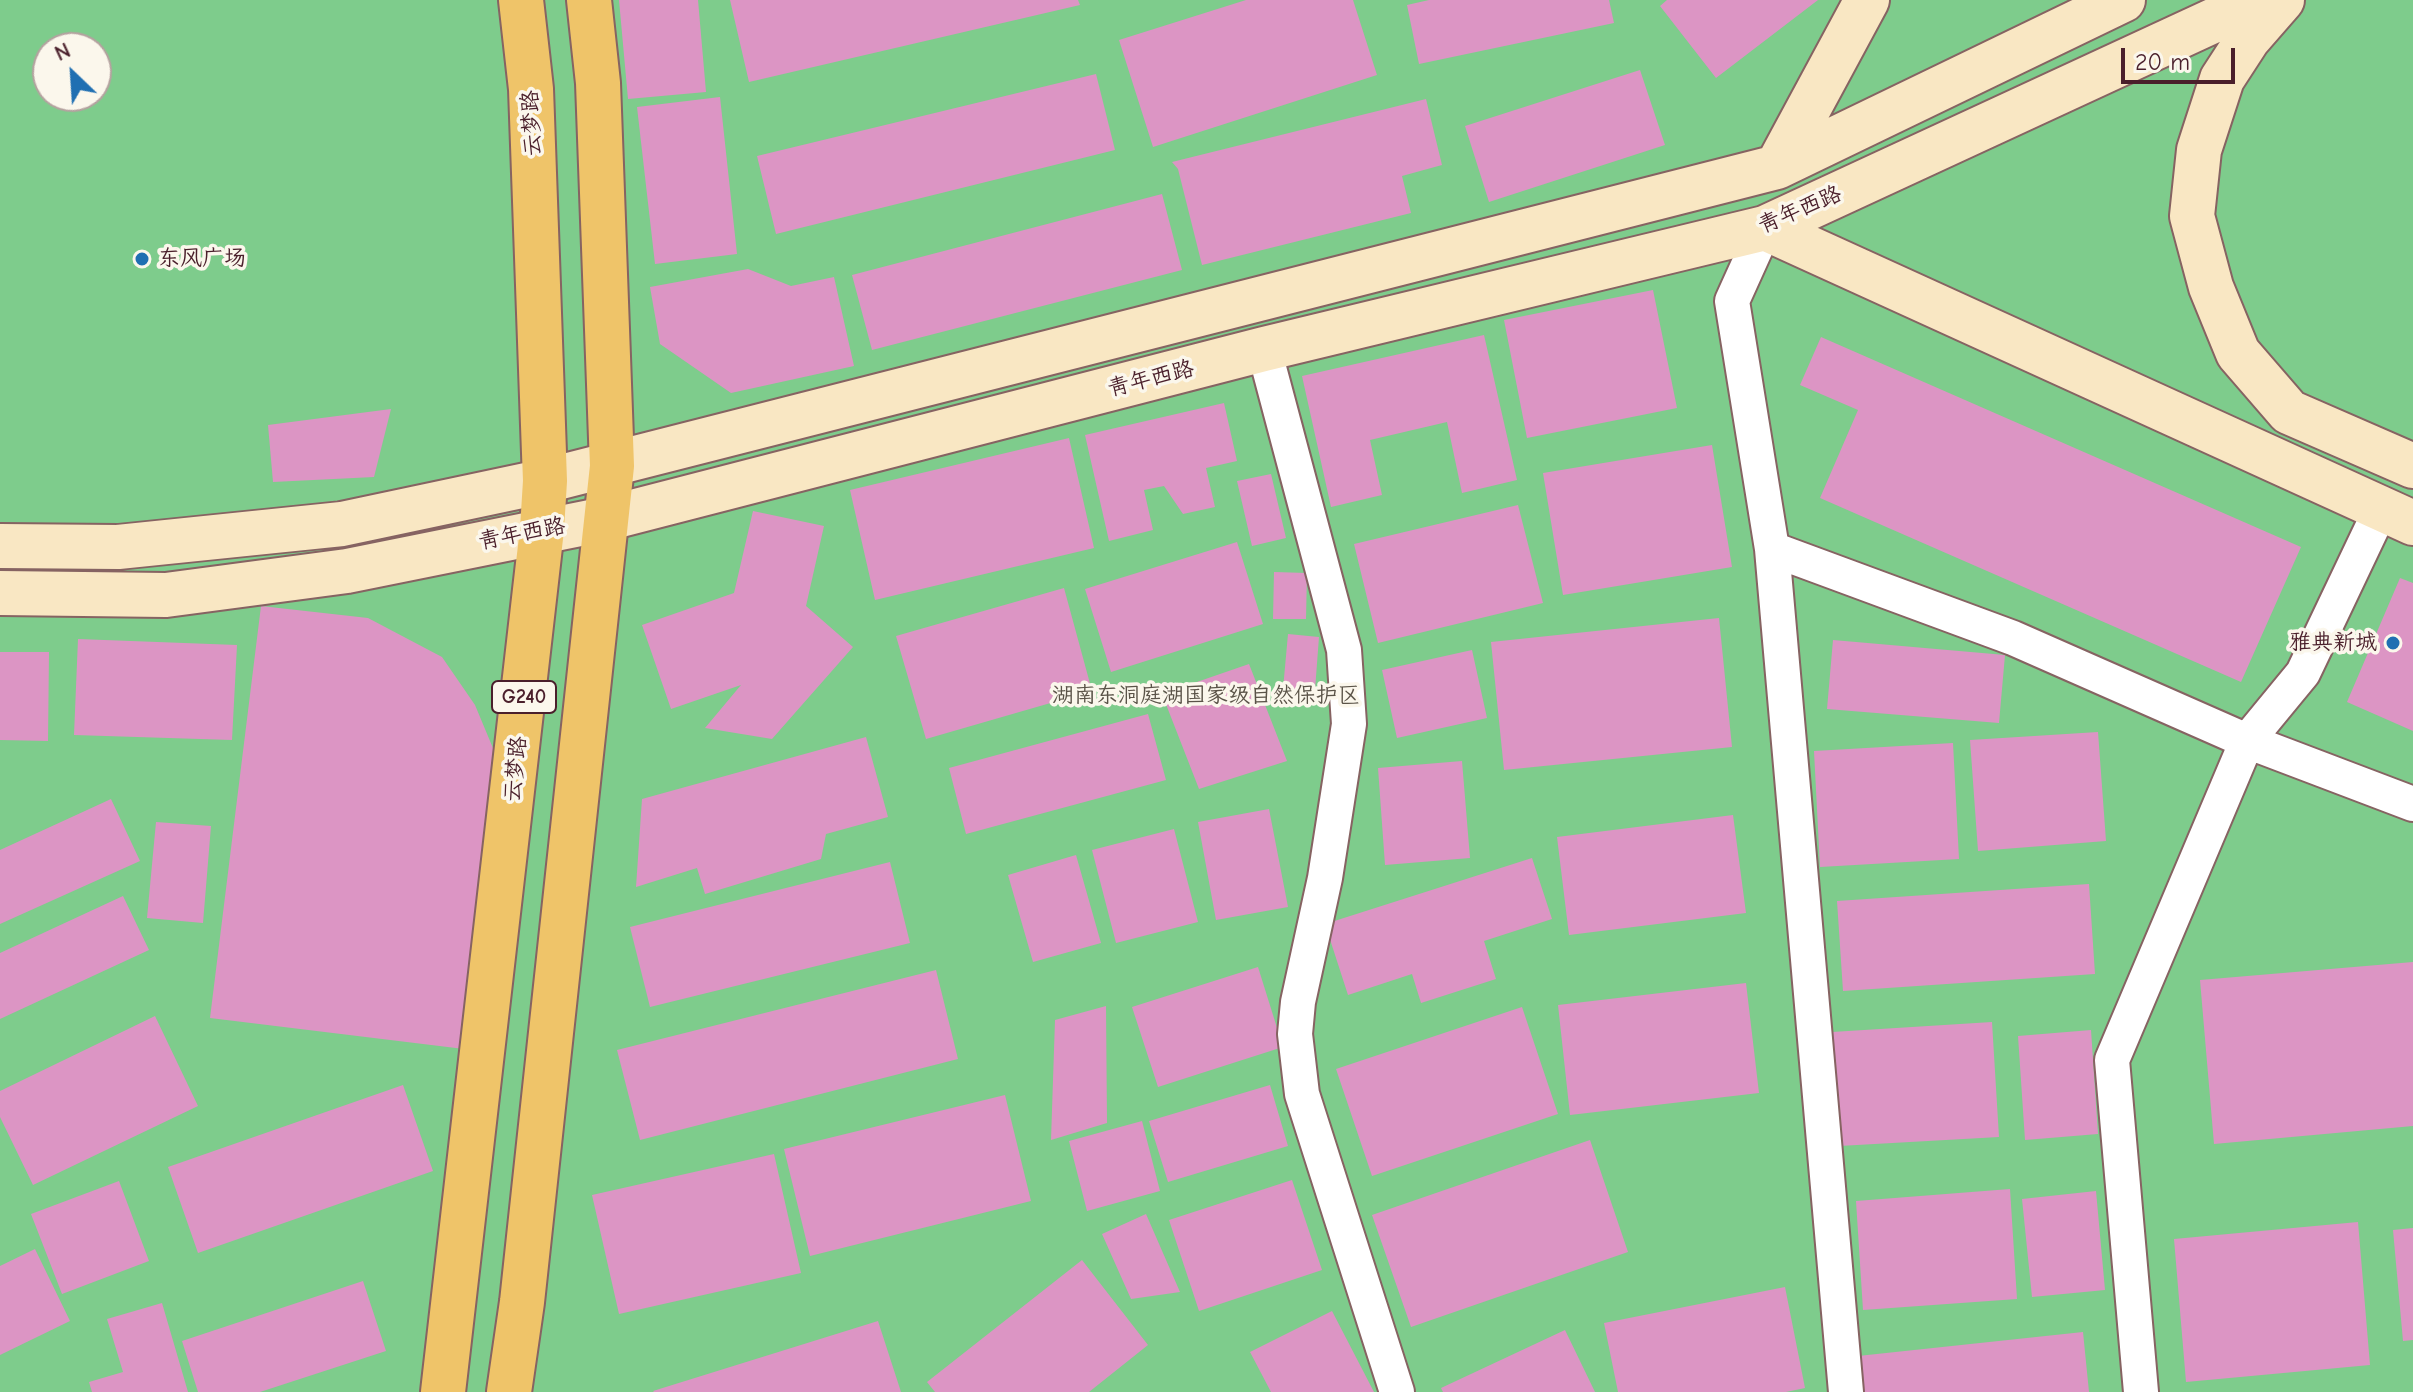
<!DOCTYPE html>
<meta charset="utf-8">
<style>
body{margin:0}
#map{position:relative;width:2413px;height:1392px;overflow:hidden;background:#f6e1c8;font-family:"Comic Neue",sans-serif}
canvas{display:block}
.north{position:absolute;left:32px;top:32px;width:80px;height:80px;box-sizing:border-box;background:#fbf7ec;border:2px solid #b4a19f;border-radius:50%;rotate:335deg;font-size:22px;font-weight:700;line-height:32px;text-align:center;color:#4a1f2b}
.north::after{content:'';display:block;margin:auto;width:28px;height:36px;background:#1f6fb2;clip-path:polygon(50% 0,100% 100%,50% 72%,0 100%)}
.scale{position:absolute;left:2121px;top:48px;width:114px;height:36px;box-sizing:border-box;border:4px solid #4a1f2b;border-top:0;padding-left:10px;font-size:24px;line-height:28px;white-space:nowrap;color:#4a1f2b;-webkit-text-stroke:6px #fbf7ec;paint-order:stroke}
</style>
<div id="map">
<canvas width="2413" height="1392"></canvas>
<div class="north">N</div>
<div class="scale">20 m</div>
</div>
<script>
const g = document.querySelector('canvas').getContext('2d');
g.lineJoin = 'round';
function fillPath(path, color) {
  g.fillStyle = color;
  g.fill(path, 'evenodd');
}
function poly(rows) {
  const path = new Path2D();
  for (const r of rows) {
    path.moveTo(r[0], r[1]);
    for (let i = 2; i < r.length; i += 2) path.lineTo(r[i], r[i + 1]);
  }
  return path;
}
function stroke(path, color, width, dash) {
  g.strokeStyle = color;
  g.lineWidth = width;
  g.lineCap = dash ? 'butt' : 'round';
  g.setLineDash(dash || []);
  g.stroke(path);
}
function label(font, color, halo, rows, align = 'center') {
  g.font = font + ' "Comic Neue","LXGW WenKai TC",sans-serif';
  g.lineWidth = 7;
  g.setLineDash([]);
  g.textBaseline = 'middle';
  g.strokeStyle = halo;
  g.fillStyle = color;
  for (const [text, x, y, turn = 0] of rows) {
    g.save();
    g.translate(x, y);
    g.rotate((+turn || 0) * Math.PI / 180);
    g.textAlign = isNaN(turn) ? turn : align;
    if (halo) g.strokeText(text, 0, 0);
    g.fillText(text, 0, 0);
    g.restore();
  }
}
const green = poly([
 [0,0,2413,0,2413,1392,0,1392],
 [48,48,96,48,96,96,48,96]
]);
const building = poly([
 [619,0,698,0,706,92,628,99],
 [730,0,1078,0,1080,5,749,82],
 [1246,0,1353,0,1377,75,1153,147,1119,40],
 [1429,0,1609,0,1614,23,1419,64,1407,5],
 [1667,0,1818,0,1716,78,1660,6],
 [1640,70,1665,145,1489,202,1465,126],
 [1096,74,1115,150,776,234,757,156],
 [720,97,737,254,655,264,637,107],
 [1426,99,1442,165,1402,176,1411,213,1202,265,1178,169,1172,162],
 [1162,194,1182,270,872,350,852,275],
 [748,269,791,286,834,277,854,366,731,393,660,344,650,287],
 [1653,290,1677,408,1527,438,1504,320],
 [1484,335,1517,480,1462,493,1447,422,1370,440,1382,495,1331,507,1302,376],
 [1821,337,2301,547,2241,682,1820,498,1858,410,1800,385],
 [1224,403,1237,461,1206,468,1215,507,1183,514,1164,486,1144,490,1153,530,1109,541,1085,435],
 [391,409,374,477,273,482,268,425],
 [1069,438,1094,548,875,600,850,490],
 [1712,445,1732,567,1563,595,1543,473],
 [1271,474,1286,538,1252,546,1237,481],
 [1518,505,1543,603,1378,643,1354,544],
 [753,511,824,526,806,606,853,647,772,739,705,728,741,685,671,709,642,625,734,593],
 [1237,542,1263,624,1111,672,1085,589],
 [1274,572,1307,573,1306,619,1273,619],
 [2400,578,2413,583,2413,731,2347,702],
 [1064,588,1092,691,926,739,896,636],
 [261,606,368,618,442,657,475,705,500,765,464,1049,210,1018],
 [1719,618,1732,747,1504,770,1491,642],
 [1288,634,1319,637,1314,703,1282,700],
 [78,639,237,645,232,740,74,735],
 [1833,640,2005,655,1999,723,1827,709],
 [1472,650,1487,718,1397,738,1382,670],
 [0,652,49,652,48,741,0,740],
 [1249,664,1287,761,1199,789,1162,694],
 [1148,714,1166,780,966,834,949,768],
 [2098,732,2106,841,1978,851,1970,740],
 [866,737,888,817,826,834,821,859,705,894,697,868,636,887,642,799],
 [1953,743,1959,859,1820,867,1814,751],
 [1462,761,1470,858,1385,865,1378,768],
 [111,799,140,861,0,924,0,850],
 [1269,809,1288,907,1216,920,1198,822],
 [1733,815,1746,913,1569,935,1557,837],
 [156,822,211,826,203,923,147,918],
 [1174,829,1198,922,1116,943,1092,850],
 [1076,855,1101,943,1033,962,1008,875],
 [1532,858,1552,919,1484,941,1496,979,1421,1003,1412,974,1348,995,1325,924],
 [890,862,910,943,650,1007,630,927],
 [2089,884,2095,974,1843,991,1837,901],
 [123,896,149,950,0,1019,0,953],
 [2413,962,2413,1126,2214,1144,2200,980],
 [1258,967,1283,1047,1158,1087,1132,1007],
 [936,970,958,1059,640,1140,617,1050],
 [1746,983,1759,1093,1570,1115,1558,1005],
 [1106,1006,1107,1123,1051,1140,1055,1020],
 [1522,1007,1558,1114,1372,1176,1336,1069],
 [155,1016,198,1106,33,1185,0,1117,0,1091],
 [1992,1022,1999,1137,1839,1146,1832,1032],
 [2091,1030,2098,1134,2025,1140,2018,1036],
 [403,1085,433,1171,198,1253,168,1167],
 [1270,1085,1288,1146,1168,1182,1149,1121],
 [1005,1095,1031,1201,810,1256,784,1149],
 [1142,1121,1160,1191,1087,1211,1069,1141],
 [1590,1140,1628,1252,1411,1327,1372,1215],
 [774,1154,801,1273,619,1314,592,1195],
 [1292,1180,1322,1270,1199,1311,1169,1220],
 [119,1181,149,1261,62,1294,31,1214],
 [2010,1189,2017,1299,1863,1310,1856,1201],
 [2096,1191,2105,1290,2032,1297,2022,1199],
 [1146,1214,1180,1292,1131,1299,1102,1234],
 [2358,1222,2370,1365,2186,1382,2174,1239],
 [2413,1228,2413,1340,2403,1341,2393,1230],
 [35,1249,70,1321,0,1355,0,1266],
 [1082,1260,1148,1345,1089,1392,935,1392,927,1382],
 [363,1281,386,1351,260,1392,198,1392,182,1341],
 [1785,1287,1805,1388,1786,1392,1618,1392,1604,1323],
 [162,1303,188,1392,92,1392,89,1382,123,1372,107,1319],
 [1332,1311,1374,1392,1271,1392,1250,1352],
 [878,1321,901,1392,654,1392,653,1391],
 [1565,1330,1595,1392,1443,1392,1441,1388],
 [2083,1332,2089,1392,1861,1392,1858,1356]
]);
const street = poly([
 [1765,228,1732,301,1772,549,1846,1392],
 [1264,349,1344,650,1349,724,1325,878,1298,1002,1295,1034,1302,1094,1397,1392],
 [1772,549,2013,638,2247,741,2413,804],
 [2141,1392,2112,1060,2247,741,2303,673,2381,509]
]);
const secondary = poly([
 [2282,0,2248,39,2222,79,2199,150,2192,216,2211,287,2238,353,2289,412,2413,466],
 [1777,167,1867,0],
 [1765,228,2413,523],
 [0,546,118,547,342,524,545,481,1777,167,2123,0],
 [0,593,166,595,347,571,605,519,1264,349,1765,228,2258,0]
]);
const primary = poly([
 [443,1392,542,529,545,481,531,89,521,0],
 [509,1392,522,1302,612,466,598,83,589,0]
]);
const markers = [
 [142,259,8,"#1f6fb2"],
 [2393,643,8,"#1f6fb2"]
];
const shields = [
 [524,697,64]
];
const shieldNames = [
 ["G240",524,697]
];
const streetNames = [
 ["云梦路",532,123,-93],
 ["青年西路",1800,210,-23],
 ["青年西路",1151,379,-14],
 ["青年西路",522,534,-11],
 ["云梦路",516,769,-84]
];
const poiNames = [
 ["东风广场",158,259],
 ["雅典新城",2377,643,"right"]
];
const parkNames = [
 ["湖南东洞庭湖国家级自然保护区",1206,696]
];
fillPath(green, '#7ecc8c');
fillPath(building, '#dc95c4');
stroke(street, '#866362', 38);
stroke(secondary, '#866362', 48);
stroke(primary, '#866362', 48);
stroke(street, '#fff', 34);
stroke(secondary, '#f9e7c3', 44);
stroke(primary, '#efc469', 44);
for (const [x, y, r, color] of markers) {
  const dot = new Path2D();
  dot.arc(x, y, r, 0, 2 * Math.PI);
  g.fillStyle = color;
  g.fill(dot);
  stroke(dot, '#fbf7ec', 3);
}
for (const [x, y, w] of shields) {
  const box = new Path2D();
  box.roundRect(x - w / 2, y - 16, w, 32, 6);
  g.fillStyle = '#fbf7ec';
  g.fill(box);
  stroke(box, '#4a1f2b', 2);
}
label('bold 20px', '#4a1f2b', null, shieldNames);
label('22px', '#4a1f2b', '#fbf7ec', streetNames);
label('22px', '#4a1f2b', '#fbf7ec', poiNames, 'left');
label('22px', '#5a5348', '#fbf7ec', parkNames);
</script>
